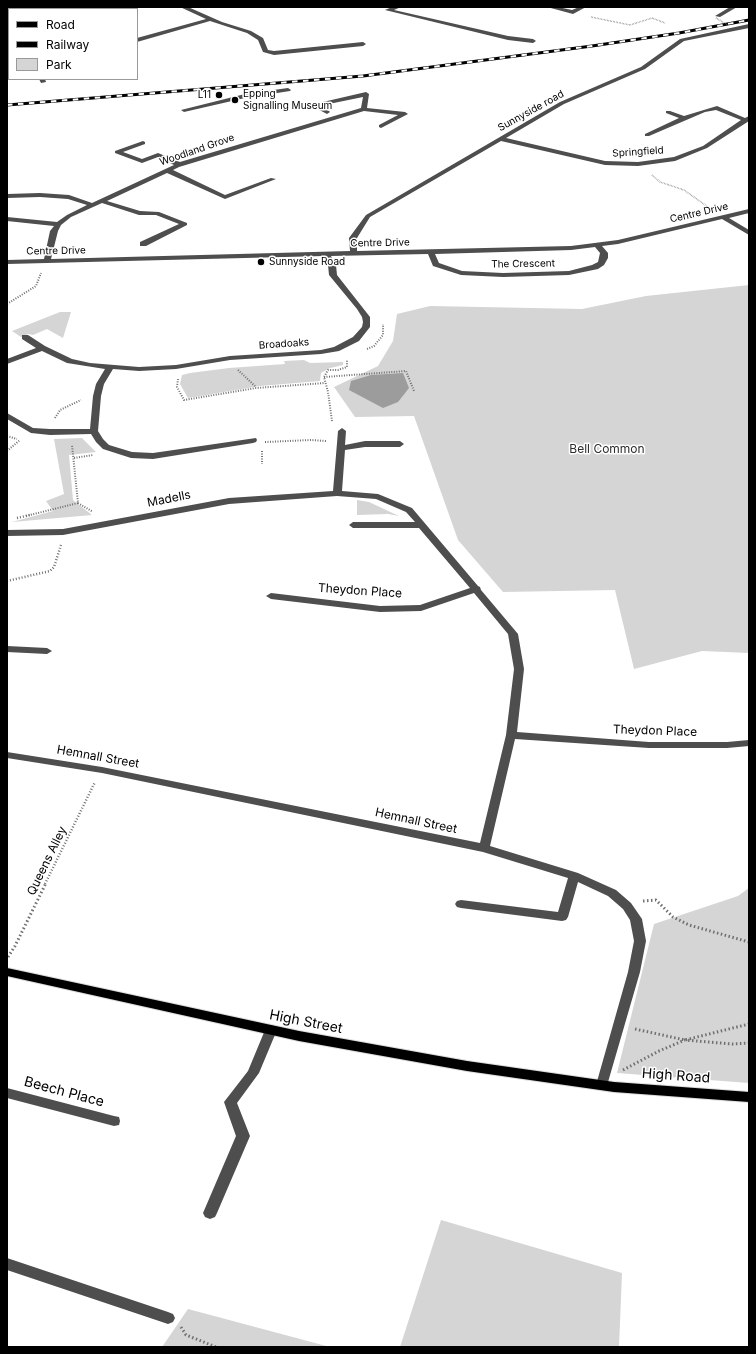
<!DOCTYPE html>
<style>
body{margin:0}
#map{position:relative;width:756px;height:1354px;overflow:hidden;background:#fff;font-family:Inter,sans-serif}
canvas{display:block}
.frame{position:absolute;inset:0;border:8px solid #000;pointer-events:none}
.legend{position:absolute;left:8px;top:8px;width:130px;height:72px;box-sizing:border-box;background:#fff;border:1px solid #999;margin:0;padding:5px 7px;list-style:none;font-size:12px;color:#000}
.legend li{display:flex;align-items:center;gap:8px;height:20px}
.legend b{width:20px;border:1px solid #999}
</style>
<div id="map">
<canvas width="756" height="1354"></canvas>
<div class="frame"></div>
<ul class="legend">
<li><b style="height:5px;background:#000"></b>Road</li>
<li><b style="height:5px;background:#000"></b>Railway</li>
<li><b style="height:11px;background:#d5d5d5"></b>Park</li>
</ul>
</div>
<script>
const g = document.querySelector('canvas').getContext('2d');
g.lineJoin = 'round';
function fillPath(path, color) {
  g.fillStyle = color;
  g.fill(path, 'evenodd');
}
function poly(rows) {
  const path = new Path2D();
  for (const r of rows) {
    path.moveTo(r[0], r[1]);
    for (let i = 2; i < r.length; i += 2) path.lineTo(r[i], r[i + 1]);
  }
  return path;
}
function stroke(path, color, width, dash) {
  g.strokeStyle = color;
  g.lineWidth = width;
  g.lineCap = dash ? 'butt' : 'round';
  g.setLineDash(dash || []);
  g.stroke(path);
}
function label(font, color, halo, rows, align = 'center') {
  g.font = font + ' Inter,sans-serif';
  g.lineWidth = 3;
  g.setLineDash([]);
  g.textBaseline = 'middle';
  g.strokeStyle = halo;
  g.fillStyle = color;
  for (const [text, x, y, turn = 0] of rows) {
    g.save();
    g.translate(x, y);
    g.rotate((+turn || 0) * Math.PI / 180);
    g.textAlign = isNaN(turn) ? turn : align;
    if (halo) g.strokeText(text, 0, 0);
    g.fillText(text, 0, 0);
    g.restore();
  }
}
const green = poly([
 [749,285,749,653,702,651,634,669,615,590,503,592,458,540,414,416,355,417,334,387,378,366,393,341,397,314,430,306,582,309,646,296],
 [60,312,71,312,63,338,47,329,33,335,28,334,21,337,12,331],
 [304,360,310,363,343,362,343,365,330,368,321,373,320,381,260,386,188,398,180,384,182,375,190,373,229,368,285,364,284,361],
 [82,438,96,452,69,455,73,500,92,515,12,522,53,511,46,501,64,494,54,439],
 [357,500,369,502,399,516,388,514,357,515],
 [749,888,749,1083,617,1073,654,924,738,896],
 [441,1220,622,1273,619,1347,400,1347],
 [188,1309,330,1347,162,1347]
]);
const water = poly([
 [403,373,409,388,398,402,383,408,349,390,351,381,371,375]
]);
const pathFar3 = poly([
 [591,17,630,25,652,18,665,23],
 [652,175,660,182,684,190,708,207]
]);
const pathFar2 = poly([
 [7,304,36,286,41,273],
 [367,349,374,346,383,335,383,324],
 [238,370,256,387],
 [324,377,406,371,414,391],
 [178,379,177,387,184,400,256,388,325,383],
 [55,418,60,410,81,400],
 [332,421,328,392,324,377,328,370,338,370,347,367,347,360],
 [7,436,17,439],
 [265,442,311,440,326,441],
 [7,451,20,440],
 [262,451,262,464],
 [74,458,93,455],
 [78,503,93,512],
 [26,516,78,503,72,445]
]);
const pathFar1 = poly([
 [17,518,30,515],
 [7,581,50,571,54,567,61,545],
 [45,884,95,782]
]);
const path = poly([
 [643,901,656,900,673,917,689,925,749,942],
 [8,957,15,946,46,883],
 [635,1029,685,1040,749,1024],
 [623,1070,659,1051,685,1040,732,1044,749,1043],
 [181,1327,186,1335,216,1347]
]);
const minor = poly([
 [30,7,40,7,35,9,25,9,30,7],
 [60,7,66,7,67,9,61,9,60,7],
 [180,7,188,7,222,22,251,31,263,38,268,50,274,51,363,42,366,44,363,46,274,55,263,52,258,40,247,33,210,21,137,42,137,38,206,19,180,7],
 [392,7,401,7,394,10,508,36,533,39,536,41,533,43,508,40,385,10,392,7],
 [547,7,558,7,572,10,579,7,586,7,573,14,547,7],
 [730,7,737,7,720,17,715,16,730,7],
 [9,11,9,15,7,16,7,12,9,11],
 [749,24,749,28,684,41,645,69,564,104,506,138,605,161,638,162,674,157,703,146,741,120,716,110,705,112,649,136,645,136,645,134,679,118,666,113,666,111,670,111,684,116,717,106,745,118,749,116,749,121,707,148,675,161,638,166,605,165,501,141,370,217,357,238,357,251,571,246,618,240,749,209,749,213,729,218,749,230,749,235,722,219,618,244,602,246,608,253,608,258,604,265,598,269,569,275,503,277,461,275,433,266,428,254,331,256,336,265,337,275,370,317,370,327,359,341,339,351,321,354,230,360,176,369,139,371,113,369,104,384,101,396,98,431,103,439,109,445,132,452,153,453,256,438,257,440,256,442,253,443,153,459,131,458,103,449,96,442,91,434,50,435,31,433,7,419,7,413,33,428,50,429,90,429,93,396,96,384,105,369,67,363,42,351,7,364,7,359,36,348,22,339,22,335,28,335,45,346,72,359,90,363,139,367,176,365,230,356,321,350,334,347,353,337,362,327,363,322,362,317,357,309,329,275,328,265,324,256,7,264,7,260,44,259,50,231,54,226,7,221,7,217,57,222,67,215,87,205,68,199,40,197,7,198,7,194,40,193,69,195,92,203,174,165,158,157,142,163,115,153,115,151,143,141,145,142,145,144,123,152,142,159,158,153,180,162,361,108,363,97,319,106,329,111,330,112,327,114,310,105,366,92,369,94,367,108,405,112,408,114,381,128,379,127,379,125,398,115,364,111,179,167,173,170,225,195,271,178,276,179,225,199,167,173,107,201,140,211,159,212,187,223,187,225,146,246,140,246,140,242,179,224,156,215,139,215,102,203,71,217,61,225,58,231,51,259,350,251,349,238,366,215,560,102,641,67,680,39,749,24],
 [595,247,600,253,598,262,592,265,569,271,503,273,462,271,439,263,435,254,571,250,595,247],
 [7,30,9,31,9,36,7,35,7,30],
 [39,79,45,79,46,82,41,83,39,79],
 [288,88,291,90,290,91,245,98,184,112,181,110,245,94,288,88],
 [342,428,346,431,345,445,365,441,400,441,404,444,400,447,365,447,345,450,342,491,378,494,412,508,478,586,480,587,481,590,518,634,524,669,517,732,649,742,727,742,749,740,749,746,727,748,649,748,515,739,490,846,578,873,616,890,631,903,642,919,646,941,640,972,606,1089,602,1090,598,1089,596,1085,628,972,634,941,630,920,623,909,608,896,578,882,568,917,566,920,562,921,461,908,457,907,455,904,457,901,461,900,558,912,568,878,483,852,102,773,7,758,7,752,102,767,480,843,506,735,514,669,508,634,474,593,421,611,380,612,271,599,266,596,271,593,380,606,420,605,470,588,419,528,353,528,349,525,353,522,415,522,406,512,376,499,337,496,229,504,63,535,7,536,7,530,63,529,229,498,333,491,338,431,342,428],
 [7,646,47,648,52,651,47,654,7,652,7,646],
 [271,1025,275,1027,277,1030,259,1073,237,1103,250,1136,217,1213,215,1217,210,1219,205,1217,203,1213,236,1136,224,1102,248,1071,265,1030,267,1027,271,1025],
 [7,1088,114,1116,119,1117,120,1121,119,1125,114,1126,7,1098,7,1088],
 [7,1258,168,1312,173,1314,175,1318,173,1322,168,1324,7,1270,7,1258]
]);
const major = poly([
 [7,968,299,1031,467,1061,614,1082,749,1092,749,1102,614,1092,467,1071,299,1041,7,976,7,968]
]);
const rail = poly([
 [7,105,363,76,592,46,679,33,749,20]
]);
const pathBridge = poly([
 [716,18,728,25]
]);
const markers = [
 [219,95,4,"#000"],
 [235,100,4,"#000"],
 [261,262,4,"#000"]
];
const farPoinames = [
 ["Epping",243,94],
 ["Signalling Museum",243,106],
 ["L11",211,95,"right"],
 ["Sunnyside Road",269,262]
];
const farStreetnames = [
 ["Sunnyside road",531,111,-29],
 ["Woodland Grove",197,150,-19],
 ["Springfield",638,152,-4],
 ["Centre Drive",699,213,-13],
 ["Centre Drive",380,243,-1],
 ["Centre Drive",56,251,-1],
 ["The Crescent",523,264,-1],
 ["Broadoaks",284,344,-4]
];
const parkNames = [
 ["Bell Common",607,449]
];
const streetNames = [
 ["Madells",169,499,-11],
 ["Theydon Place",360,591,4],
 ["Theydon Place",655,731,2],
 ["Hemnall Street",98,757,10],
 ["Hemnall Street",416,821,12],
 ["Queens Alley",47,861,-64]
];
const nearStreetnames = [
 ["High Street",306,1022,11],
 ["High Road",676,1076,4],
 ["Beech Place",64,1092,15]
];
fillPath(green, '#d5d5d5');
fillPath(water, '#9c9c9c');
stroke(major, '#dbdbdb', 2);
stroke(pathFar3, '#707070', 1.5, [0.5, 1]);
stroke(pathFar2, '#707070', 2, [1, 1.5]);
stroke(pathFar1, '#707070', 2.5, [1, 2]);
stroke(path, '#707070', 3, [1.5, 2.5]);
fillPath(minor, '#4e4e4e');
fillPath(major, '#000');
stroke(rail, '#000', 3);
stroke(rail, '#fff', 2, [5.5]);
stroke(pathBridge, '#707070', 1.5, [0.5, 1]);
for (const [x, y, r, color] of markers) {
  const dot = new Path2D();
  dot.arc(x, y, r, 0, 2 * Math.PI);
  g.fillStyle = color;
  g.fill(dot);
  stroke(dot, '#fff', 1.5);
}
label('10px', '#000', '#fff', farPoinames, 'left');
label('10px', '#000', '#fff', farStreetnames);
label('12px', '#2c2c2c', '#fff', parkNames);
label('12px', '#000', '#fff', streetNames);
label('14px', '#000', '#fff', nearStreetnames);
</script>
